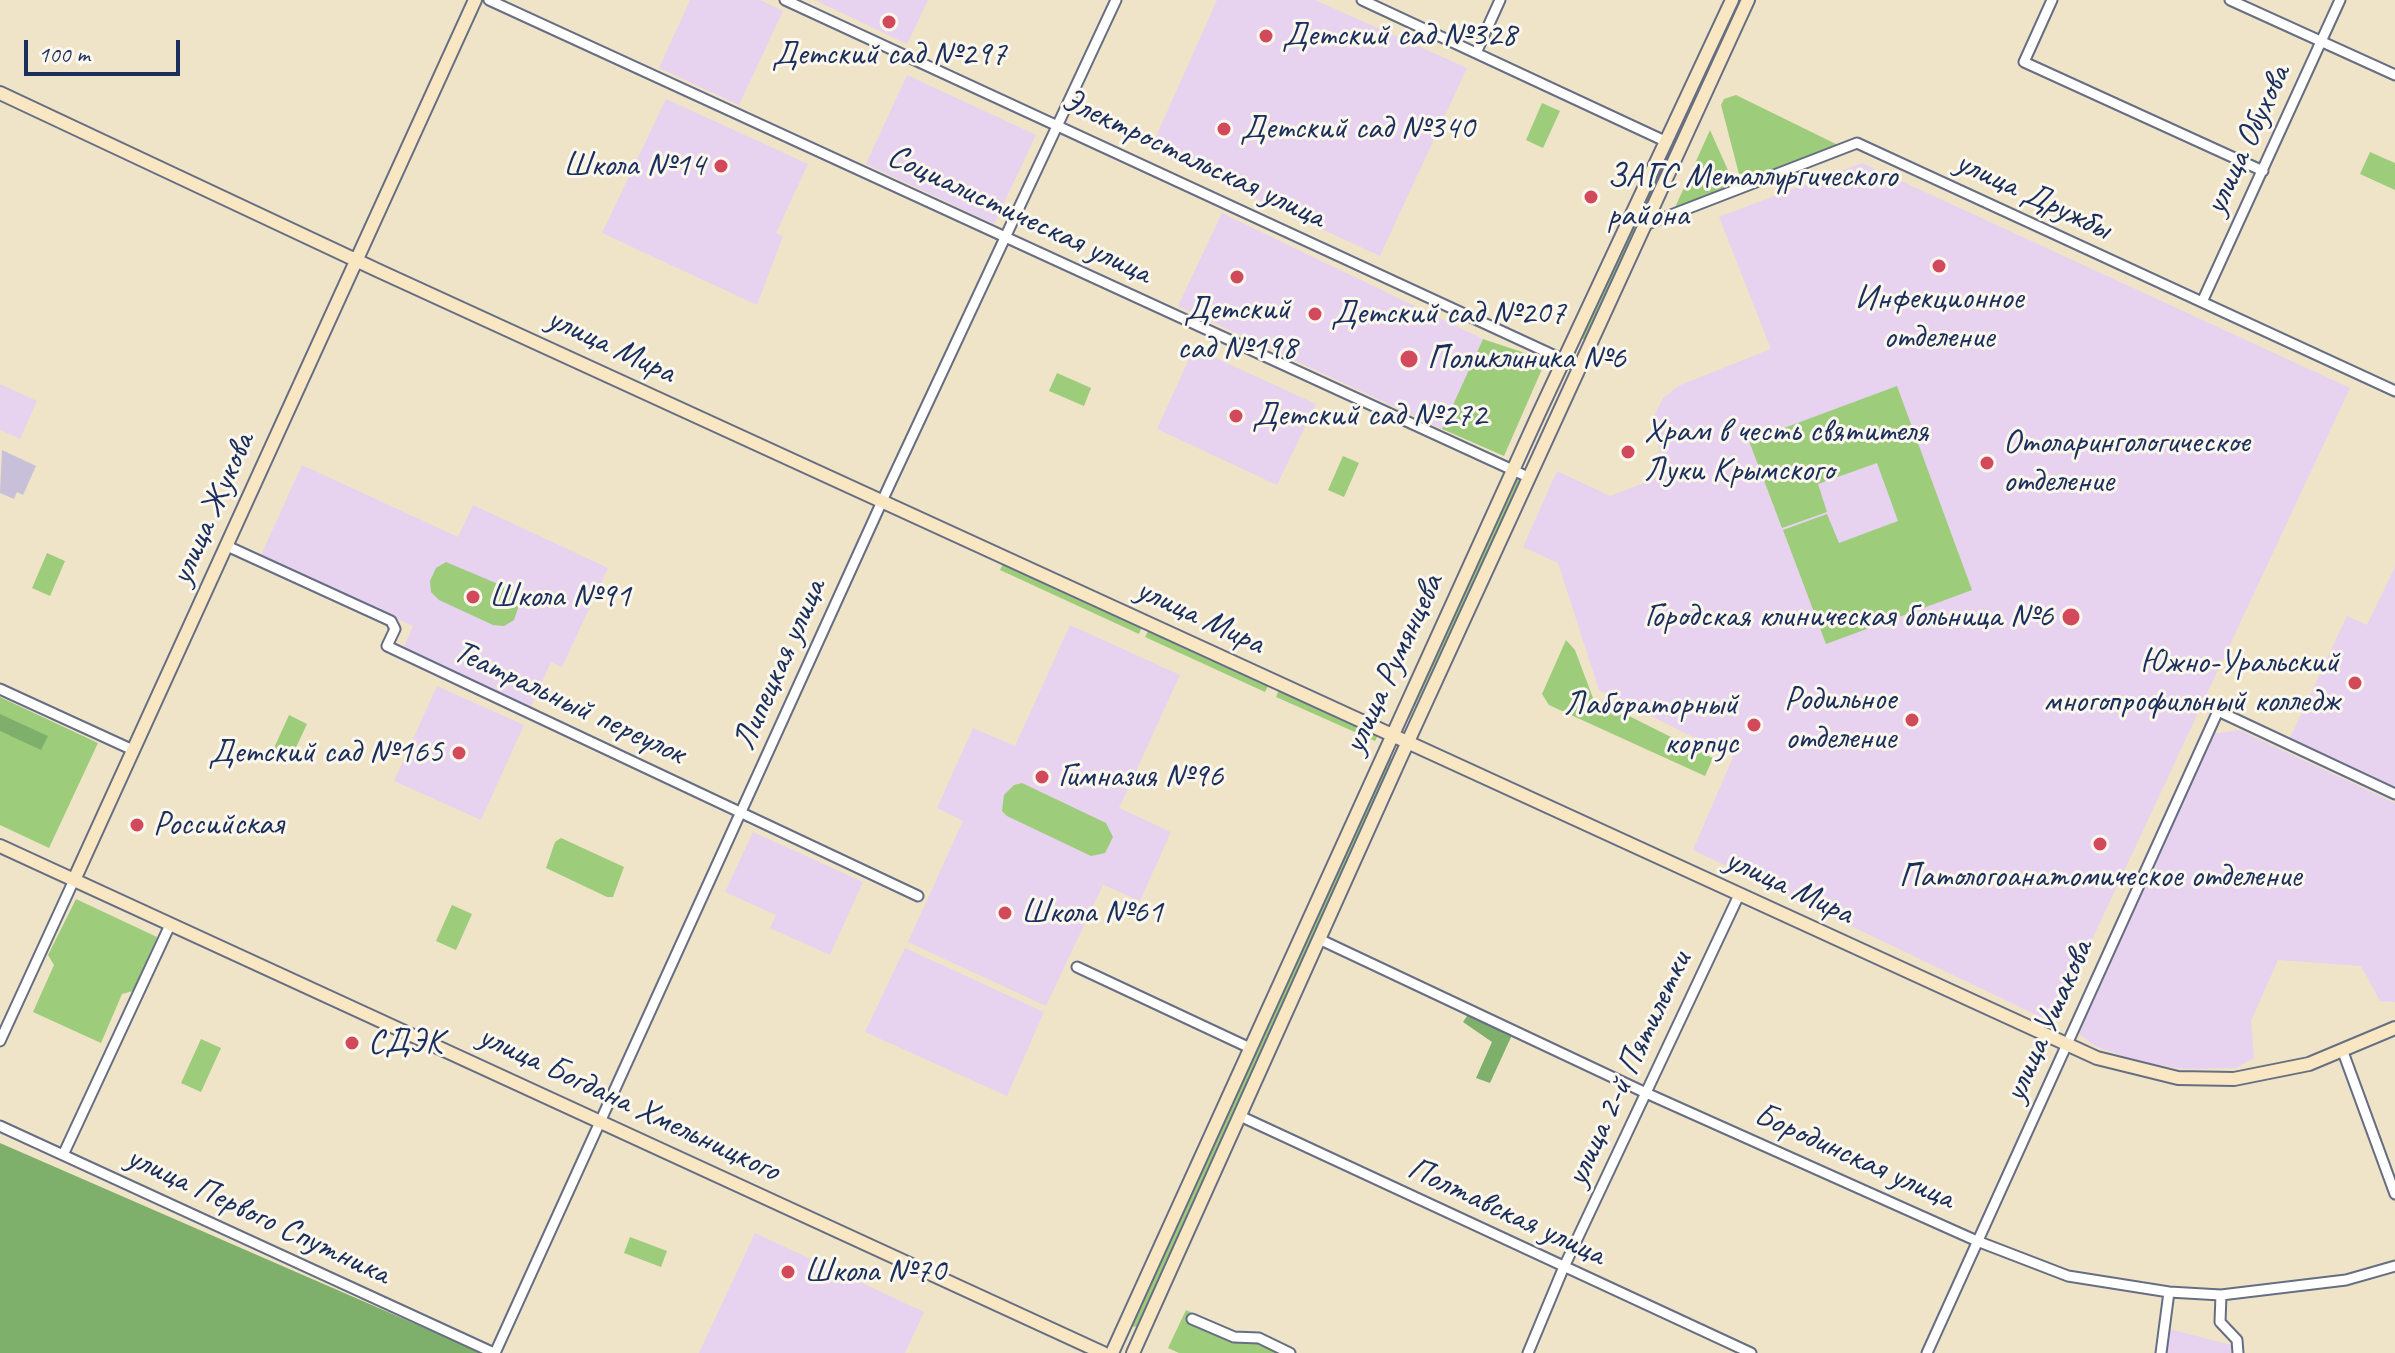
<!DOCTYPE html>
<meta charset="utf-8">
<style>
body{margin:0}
#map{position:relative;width:2395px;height:1353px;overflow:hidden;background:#f0e4c8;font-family:Caveat,sans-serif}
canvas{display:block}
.scale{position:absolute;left:24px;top:40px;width:156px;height:36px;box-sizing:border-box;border:4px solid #1b2f5e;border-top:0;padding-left:10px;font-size:24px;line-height:28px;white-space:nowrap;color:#1b2f5e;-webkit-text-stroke:6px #fbf7ec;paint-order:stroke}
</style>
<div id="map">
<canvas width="2395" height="1353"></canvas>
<div class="scale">100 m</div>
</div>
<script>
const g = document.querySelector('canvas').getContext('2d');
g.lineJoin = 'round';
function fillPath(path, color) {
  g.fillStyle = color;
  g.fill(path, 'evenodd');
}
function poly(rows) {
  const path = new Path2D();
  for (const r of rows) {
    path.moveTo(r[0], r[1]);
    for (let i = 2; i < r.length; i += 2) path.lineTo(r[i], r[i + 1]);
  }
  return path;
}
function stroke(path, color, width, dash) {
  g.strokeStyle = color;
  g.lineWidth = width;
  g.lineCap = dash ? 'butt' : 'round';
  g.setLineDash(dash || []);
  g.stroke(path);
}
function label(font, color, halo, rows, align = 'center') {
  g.font = font + ' Caveat,sans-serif';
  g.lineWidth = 6;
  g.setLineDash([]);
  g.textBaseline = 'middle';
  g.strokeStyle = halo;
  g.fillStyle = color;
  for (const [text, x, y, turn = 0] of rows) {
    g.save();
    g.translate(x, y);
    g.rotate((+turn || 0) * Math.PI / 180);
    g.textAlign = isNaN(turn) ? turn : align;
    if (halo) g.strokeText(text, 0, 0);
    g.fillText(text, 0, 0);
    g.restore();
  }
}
const built = poly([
 [690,0,760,0,783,11,739,105,659,68],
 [815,0,928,0,907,44],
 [1217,0,1315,0,1467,68,1380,256,1150,150],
 [907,75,1036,135,994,224,866,164],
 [666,99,808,164,776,233,783,236,757,305,602,233],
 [1862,163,2350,388,2053,1023,1693,850,1733,757,1599,690,1558,563,1523,547,1557,471,1610,496,1664,475,1653,418,1663,398,1678,386,1771,349,1719,217],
 [1897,387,1972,590,1783,530,1838,544,1899,521,1877,462,1817,484],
 [1222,213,1483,339,1442,429,1178,306],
 [1194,348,1316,404,1277,485,1157,429],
 [0,384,37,401,20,439,0,430],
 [302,465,458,537,473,505,608,568,562,667,551,662,530,708,403,649,413,626,261,555],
 [2395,567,2395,790,2289,740,2347,616,2367,625],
 [1070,625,1180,675,1119,808,1171,832,1140,901,1093,880,1103,885,1046,1006,908,942,963,821,937,808,973,728,1015,746],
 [437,686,524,725,481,820,394,781],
 [2239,730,2395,803,2395,1002,2380,1001,2361,966,2278,960,2251,1021,2254,1058,2236,1068,2184,1069,2136,1061,2095,1046,2079,1034,2213,734],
 [753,832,863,882,830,955,770,928,776,915,725,892],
 [905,948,1044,1012,1007,1096,865,1032],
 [755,1233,924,1312,905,1353,699,1353],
 [2166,1328,2231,1345,2231,1353,2163,1353]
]);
const industrial = poly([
 [2,450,36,466,23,495,17,492,14,499,0,493]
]);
const green = poly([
 [1696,95,1586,340,1580,338,1693,97],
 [1736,95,1840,146,1756,181,1746,173,1739,174,1721,105,1724,99],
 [1542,103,1560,111,1543,148,1526,140],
 [1710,130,1731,177,1723,184,1725,193,1673,212],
 [2370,152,2395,163,2395,190,2360,174],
 [1483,339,1546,360,1504,456,1442,429],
 [1057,373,1091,388,1084,406,1049,391],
 [1897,386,1972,590,1826,644,1783,530,1827,514,1839,543,1898,521,1877,463,1818,484,1827,512,1782,528,1749,441],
 [1343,456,1359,463,1344,497,1328,490],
 [1518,479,1520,482,1409,719,1407,717,1515,480],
 [47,553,65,561,50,596,32,588],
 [446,562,510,589,517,597,518,608,514,620,504,626,493,625,439,600,431,592,430,581,436,568],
 [1004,562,1142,626,1139,634,1000,570],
 [1149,629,1269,684,1265,692,1145,637],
 [1566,640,1575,650,1593,698,1713,758,1705,776,1549,705,1542,694],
 [1279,689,1379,733,1375,741,1276,697],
 [0,697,98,743,49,848,0,825],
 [289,715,307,724,292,756,274,748],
 [1388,757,1394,760,1138,1326,1132,1327],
 [1022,783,1106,823,1113,837,1105,853,1091,856,1007,816,1002,811,1004,795,1014,785],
 [561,838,624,867,613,897,607,897,546,868,555,842],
 [76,899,157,937,133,991,122,994,101,1043,33,1012,54,965,48,955],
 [452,905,472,914,456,950,436,941],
 [201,1039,221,1048,201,1092,181,1083],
 [630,1237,667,1251,661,1267,624,1253],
 [1186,1310,1278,1353,1179,1353,1168,1348]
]);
const forest = poly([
 [0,714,48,736,41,750,0,731],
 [1469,1013,1512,1035,1490,1083,1476,1078,1492,1042,1463,1022],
 [0,1143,466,1346,482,1353,0,1353]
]);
const minor = poly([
 [489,0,1528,477],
 [785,0,1579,367],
 [1362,0,1667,142],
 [2052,0,2024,62,2263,171],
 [2230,0,2395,75],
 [1476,53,1500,0],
 [1645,225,1857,143,2395,391],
 [2202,302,2340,0],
 [227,546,391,621,395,629,387,646,918,896],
 [0,689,133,750],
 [1321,940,1646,1093,1977,1241,2068,1276,2169,1292,2221,1295,2346,1280,2395,1266],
 [1077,967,1250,1048],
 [0,1041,74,880],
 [2343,1052,2395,1194],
 [1240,1116,1751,1353],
 [0,1126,494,1353],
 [63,1155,170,925],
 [2221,1295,2220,1322,2237,1340,2238,1353],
 [1192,1319,1234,1337,1259,1338,1290,1353],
 [495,1353,889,486,1116,0],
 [1528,1353,1563,1269,1739,895],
 [1927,1353,2218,711,2395,794],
 [2161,1353,2169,1292]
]);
const secondary = poly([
 [0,93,377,270,2097,1058,2178,1078,2234,1079,2309,1064,2395,1028],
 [0,846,1103,1353],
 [74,880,475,0],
 [1112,1353,1539,413,1732,0],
 [1133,1353,1400,759,1748,0]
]);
const markers = [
 [889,22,8,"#d1495b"],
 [1266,36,8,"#d1495b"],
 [1224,129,8,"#d1495b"],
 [721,166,8,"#d1495b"],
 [1591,197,8,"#d1495b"],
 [1939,266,8,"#d1495b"],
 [1237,277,8,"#d1495b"],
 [1315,314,8,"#d1495b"],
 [1409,359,10,"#d1495b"],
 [1236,416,8,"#d1495b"],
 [1628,452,8,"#d1495b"],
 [1987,463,8,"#d1495b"],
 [473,597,8,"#d1495b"],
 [2071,617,10,"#d1495b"],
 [2355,683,8,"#d1495b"],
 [1912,720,8,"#d1495b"],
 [1754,725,8,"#d1495b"],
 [459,753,8,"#d1495b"],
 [1042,777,8,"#d1495b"],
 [137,825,8,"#d1495b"],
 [2100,844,8,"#d1495b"],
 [1005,913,8,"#d1495b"],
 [352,1043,8,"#d1495b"],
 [788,1272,8,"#d1495b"]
];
const poiNames = [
 ["Детский сад №328",1282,36],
 ["Детский сад №297",889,55,"center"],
 ["Детский сад №340",1240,129],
 ["Школа №14",705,166,"right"],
 ["ЗАГС Металлургического",1607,177],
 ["района",1607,216],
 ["Инфекционное",1939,299,"center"],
 ["отделение",1939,338,"center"],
 ["Детский",1237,310,"center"],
 ["сад №198",1237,349,"center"],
 ["Детский сад №207",1331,314],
 ["Поликлиника №6",1427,359],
 ["Детский сад №272",1252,416],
 ["Храм в честь святителя",1644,432],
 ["Луки Крымского",1644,471],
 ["Отоларингологическое",2003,443],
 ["отделение",2003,482],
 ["Школа №91",489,597],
 ["Городская клиническая больница №6",2053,617,"right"],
 ["Южно-Уральский",2339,663,"right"],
 ["многопрофильный колледж",2339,702,"right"],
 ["Родильное",1896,700,"right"],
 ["отделение",1896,739,"right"],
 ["Лабораторный",1738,705,"right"],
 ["корпус",1738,744,"right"],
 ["Детский сад №165",443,753,"right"],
 ["Гимназия №96",1058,777],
 ["Российская",153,825],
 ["Патологоанатомическое отделение",2100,877,"center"],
 ["Школа №61",1021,913],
 ["СДЭК",368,1043],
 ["Школа №70",804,1272]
];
const streetNames = [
 ["улица Обухова",2248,140,-65],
 ["Электростальская улица",1193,159,25],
 ["улица Дружбы",2033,196,25],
 ["Социалистическая улица",1019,215,25],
 ["улица Мира",611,346,25],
 ["улица Жукова",213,509,-66],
 ["улица Мира",1200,617,25],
 ["улица Румянцева",1394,664,-65],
 ["Липецкая улица",780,665,-66],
 ["Театральный переулок",569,703,25],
 ["улица Мира",1789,887,25],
 ["улица Ушакова",2049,1021,-66],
 ["улица 2-й Пятилетки",1629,1069,-65],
 ["улица Богдана Хмельницкого",629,1104,25],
 ["Бородинская улица",1854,1157,24],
 ["Полтавская улица",1506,1212,25],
 ["улица Первого Спутника",258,1216,25]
];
fillPath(built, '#e7d2ef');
fillPath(industrial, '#c8bfd8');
fillPath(green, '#9dcc7b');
fillPath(forest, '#7eb06b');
stroke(minor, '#666e83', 13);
stroke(secondary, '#666e83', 16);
stroke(minor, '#fff', 9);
stroke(secondary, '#f9e7c3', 12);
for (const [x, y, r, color] of markers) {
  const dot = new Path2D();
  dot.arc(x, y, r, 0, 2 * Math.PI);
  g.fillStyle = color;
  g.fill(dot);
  stroke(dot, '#fbf7ec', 3);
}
label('34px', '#1b2f5e', '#fbf7ec', poiNames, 'left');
label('34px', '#1b2f5e', '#fbf7ec', streetNames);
</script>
